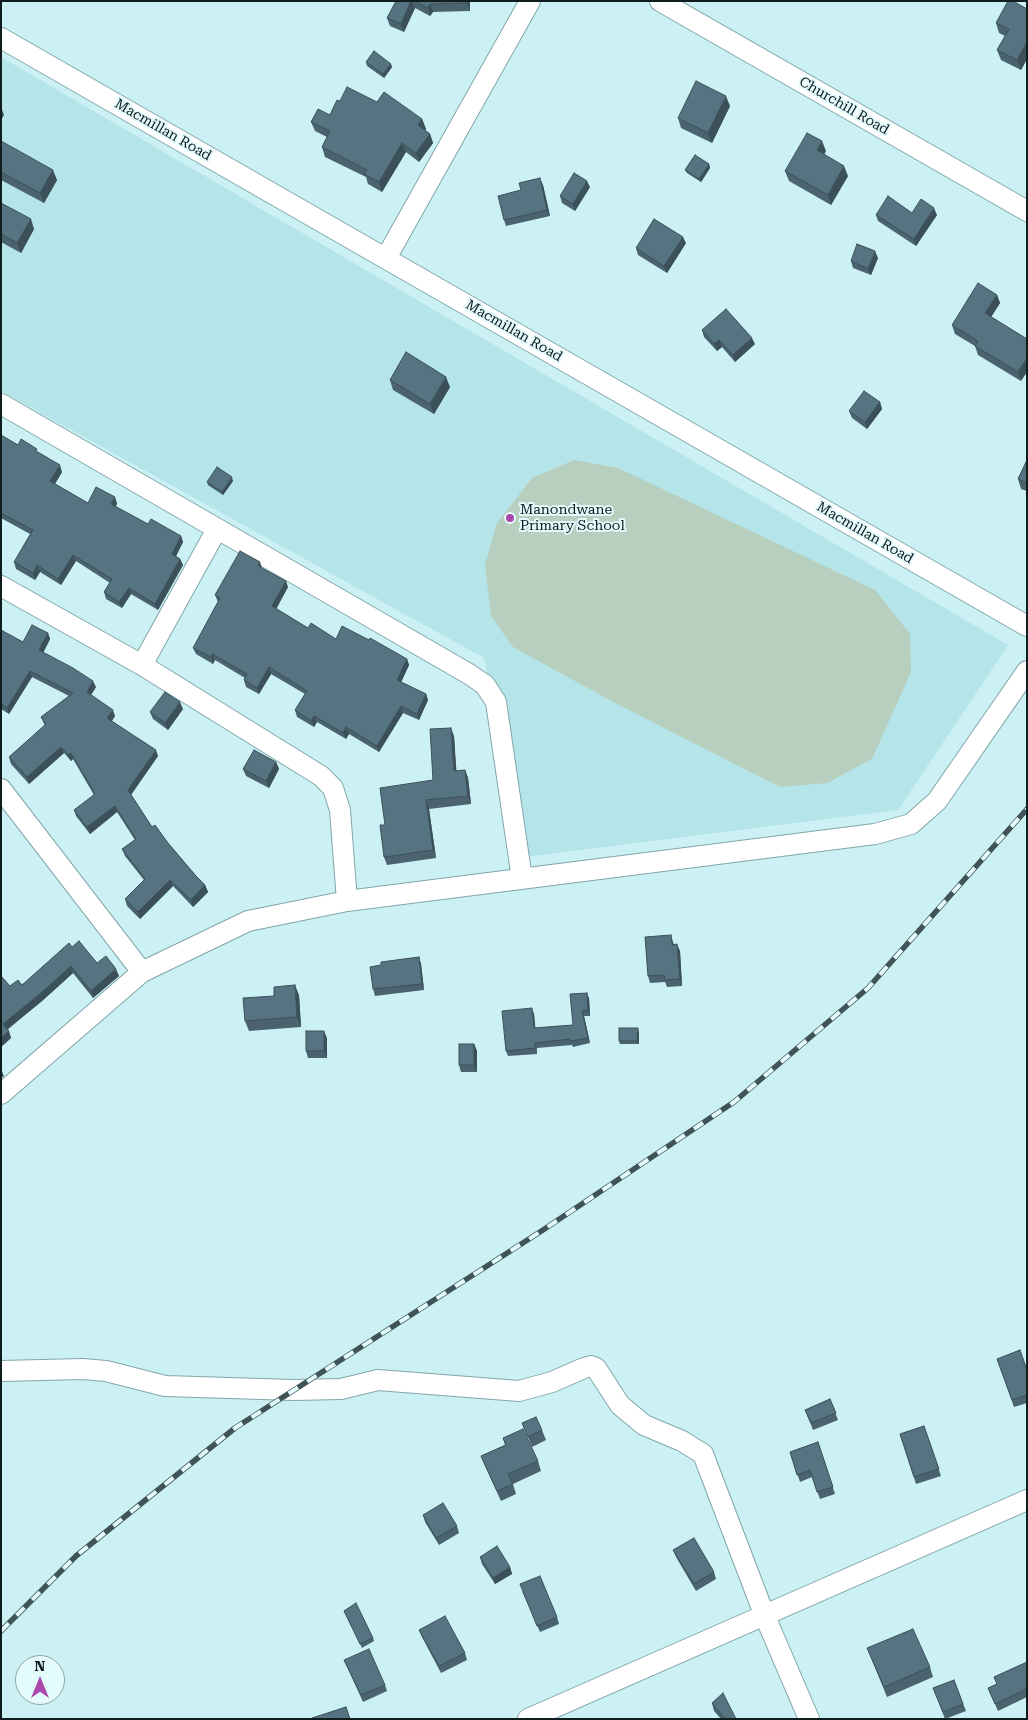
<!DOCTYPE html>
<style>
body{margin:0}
#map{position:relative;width:1028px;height:1720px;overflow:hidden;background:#cbf1f5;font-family:"Roboto Serif",serif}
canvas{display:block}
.frame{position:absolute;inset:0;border:2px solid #0f1d1f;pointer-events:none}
.north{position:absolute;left:15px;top:1655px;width:50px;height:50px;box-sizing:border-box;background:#e4fbfd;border:1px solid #8fa2a4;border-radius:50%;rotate:0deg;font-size:14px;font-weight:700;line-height:20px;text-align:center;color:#0f1d1f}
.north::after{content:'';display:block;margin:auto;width:18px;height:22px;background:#ab48ae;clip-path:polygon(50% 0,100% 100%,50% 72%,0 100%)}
</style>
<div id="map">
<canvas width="1028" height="1720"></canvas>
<div class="frame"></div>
<div class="north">N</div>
</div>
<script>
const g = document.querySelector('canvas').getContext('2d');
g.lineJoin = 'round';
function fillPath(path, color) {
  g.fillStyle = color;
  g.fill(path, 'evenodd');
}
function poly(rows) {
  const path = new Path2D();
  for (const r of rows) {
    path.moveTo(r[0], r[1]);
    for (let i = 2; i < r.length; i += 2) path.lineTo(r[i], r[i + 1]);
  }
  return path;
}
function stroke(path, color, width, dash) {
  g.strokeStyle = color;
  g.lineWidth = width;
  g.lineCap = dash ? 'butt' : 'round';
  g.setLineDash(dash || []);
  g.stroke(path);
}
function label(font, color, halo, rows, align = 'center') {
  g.font = font + ' "Roboto Serif",serif';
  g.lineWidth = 4;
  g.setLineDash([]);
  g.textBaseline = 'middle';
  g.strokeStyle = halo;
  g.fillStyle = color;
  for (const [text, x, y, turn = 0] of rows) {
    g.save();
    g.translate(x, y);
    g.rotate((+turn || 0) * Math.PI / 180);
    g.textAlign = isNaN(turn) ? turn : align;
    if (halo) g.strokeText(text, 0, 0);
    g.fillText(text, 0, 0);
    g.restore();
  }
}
const built = poly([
 [1,57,1008,645,898,810,525,857,484,658,1,391]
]);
const green = poly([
 [574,460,618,468,875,590,910,634,911,672,872,759,827,783,780,787,615,703,513,647,491,616,485,565,497,523,532,478]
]);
const street = poly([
 [660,1,1027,211],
 [1,38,1027,626],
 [386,258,530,1],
 [1,404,469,674,485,685,496,702,522,879],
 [1,586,142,665,321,776,333,788,340,810,347,901],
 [142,665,217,529],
 [1,789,142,972],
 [1,1094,142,972,248,921,347,901,875,834,911,824,937,801,1027,671],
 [1,1371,83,1369,106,1371,165,1386,294,1390,341,1389,378,1380,519,1391,552,1382,584,1368,591,1366,596,1368,620,1405,644,1425,682,1441,703,1454,764,1614,809,1719],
 [528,1719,1027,1500]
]);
const rail = poly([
 [1,1631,76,1556,235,1428,543,1230,734,1102,868,988,1027,809]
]);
const wall = poly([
 [396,1,470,1,470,11,433,12,430,16,415,8,404,32,390,26,387,18],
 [1027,9,1027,59,1021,70,1001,60,997,50,1005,36,999,33,996,23],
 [366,62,392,67,384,78,367,66],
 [340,101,377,102,422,119,426,129,425,130,430,134,433,143,419,162,406,152,382,192,368,184,366,177,325,157,322,147,327,137,315,131,311,122,330,115],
 [730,106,712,143,681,128,678,118],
 [1,141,57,180,44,203,1,180],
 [826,151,824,155,848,176,831,205,789,181,785,171],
 [709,164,710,168,701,182,687,173,685,170],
 [543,185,550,216,506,226,504,220],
 [590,187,575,211,562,203,560,196],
 [1,203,34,229,21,253,1,242],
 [912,213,937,215,916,246,878,221,876,215],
 [686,243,667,273,638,255,636,248],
 [878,258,871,275,853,268,851,261],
 [997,295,1000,303,991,317,1027,339,1021,381,978,355,975,346,955,334,952,325],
 [702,330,755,344,735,362,722,347,717,351,704,337],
 [390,380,450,387,434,414,393,390],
 [880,402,882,409,867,429,852,418,849,411],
 [1,435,18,445,39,453,62,472,55,484,88,503,117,503,116,507,148,524,181,536,183,542,176,556,180,559,183,565,158,610,131,594,122,608,106,599,104,592,110,583,76,561,61,585,40,572,35,580,16,569,14,562,30,534,1,518],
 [1027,460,1027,491,1021,489,1018,479],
 [233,481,223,495,208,485,207,482],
 [262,568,288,587,276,609,308,628,336,639,369,640,407,659,409,665,401,682,426,694,428,700,419,720,403,713,379,752,349,734,346,739,317,722,314,727,297,717,295,710,305,694,271,674,259,694,246,687,244,680,245,678,215,660,213,664,196,654,193,648,218,602,215,595],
 [1,630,23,642,48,633,50,639,43,653,96,687,91,695,115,716,112,721,158,756,131,795,152,827,168,843,196,876,205,885,208,892,193,907,173,886,140,919,127,906,125,899,144,880,125,856,122,849,135,840,117,812,90,834,76,816,74,810,94,795,73,759,71,761,64,753,29,784,11,764,9,757,45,726,41,717,69,696,32,677,9,714,1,709],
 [183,709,168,730,153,719,150,712],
 [454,736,456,771,465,770,468,778,471,804,429,809,436,858,387,865,384,857,385,825,433,780],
 [276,762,279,769,269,788,246,776,243,769],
 [673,942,674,945,680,951,682,986,667,987,665,982,650,983,648,976],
 [72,947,119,976,93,998,73,973,42,1001,7,1030,11,1038,1,1047,1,976,10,986,22,985],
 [419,957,421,964,424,990,375,996,373,989,381,965],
 [299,995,301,1027,249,1031,245,1021],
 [589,998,590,1016,584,1016,590,1043,573,1047,572,1045,537,1048,537,1054,508,1056,506,1051,534,1014,535,1028,573,1025],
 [639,1032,639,1044,620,1044,619,1041],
 [327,1038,327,1058,308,1058,306,1051],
 [474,1044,477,1051,477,1072,461,1072,459,1065],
 [997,1359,1027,1370,1027,1403,1014,1407],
 [830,1399,838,1420,813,1430,805,1410],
 [522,1423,542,1430,546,1440,532,1447],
 [924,1426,941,1476,916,1484,900,1434],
 [503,1438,538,1461,541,1471,513,1484,516,1494,501,1501,485,1466,481,1456,505,1445],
 [818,1442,835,1494,820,1499,812,1477,800,1482,790,1452],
 [423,1515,457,1526,459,1533,439,1545,425,1522],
 [673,1550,714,1572,716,1579,696,1591,676,1557],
 [480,1557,510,1567,512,1574,495,1584,482,1564],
 [522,1591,557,1617,559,1624,540,1632],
 [344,1611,373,1638,374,1641,362,1648],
 [419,1630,465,1653,467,1660,441,1673,422,1637],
 [867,1648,930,1667,933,1677,887,1697],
 [344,1660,385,1685,387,1691,363,1702],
 [1027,1662,1027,1697,998,1711,988,1688,997,1684,994,1677],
 [954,1680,966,1711,945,1719,933,1688],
 [712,1703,736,1719,721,1719,714,1711]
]);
const shadedWall = poly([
 [411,1,412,1,415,8,404,32,401,24],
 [467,1,470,1,470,11,467,3],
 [430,4,433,12,430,16,428,8],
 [1027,42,1027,59,1021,70,1017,60],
 [391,64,392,67,384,78,383,74],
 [726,96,730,106,712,143,708,133],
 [1,107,4,115,1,120],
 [422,119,426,129,422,135,418,125],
 [430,134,433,143,419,162,416,153],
 [822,141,826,151,820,160,817,150],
 [402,143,406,152,382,192,379,182],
 [709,164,710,168,701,182,699,179],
 [844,166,848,176,831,205,828,195],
 [53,170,57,180,44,203,40,193],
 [540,178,543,185,550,216,547,210],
 [587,181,590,187,575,211,573,204],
 [934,208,937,215,916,246,914,239],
 [31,219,34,229,21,253,17,243],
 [683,237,686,243,667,273,664,266],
 [875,251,878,258,871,275,868,269],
 [997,295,1000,303,988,322,985,313],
 [752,338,755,344,735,362,733,355],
 [719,340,722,347,717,351,714,344],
 [1027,358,1027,372,1021,381,1018,372],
 [446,377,450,387,434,414,430,404],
 [880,402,882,409,867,429,865,422],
 [60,465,62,472,53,487,50,481],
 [232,477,233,481,223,495,222,492],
 [115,497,117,503,113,511,111,504],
 [181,536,183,542,174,560,172,554],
 [73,555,76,561,61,585,58,579],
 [180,559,183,565,158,610,155,604],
 [260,562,262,568,258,566],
 [37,565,40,572,35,580,33,573],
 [286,581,288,587,274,613,272,606],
 [129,588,131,594,122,608,119,602],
 [48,633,50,639,41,657,39,650],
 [212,654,215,660,213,664,211,657],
 [407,659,409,665,399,687,397,680],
 [269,667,271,674,259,694,257,688],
 [30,671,32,677,9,714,7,708],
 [93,681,96,687,89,698,87,692],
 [426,694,428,700,419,720,417,714],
 [180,702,183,709,168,730,165,723],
 [401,706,403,713,379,752,377,746],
 [113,710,115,716,109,724,107,718],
 [314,716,317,722,314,727,311,721],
 [346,727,349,734,346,739,343,733],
 [451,728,454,736,457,779,454,771],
 [61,747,64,753,29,784,27,777],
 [156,750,158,756,130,796,128,790],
 [71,753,73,759,71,761,68,755],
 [276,762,279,769,269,788,266,781],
 [465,770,468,778,471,804,468,796],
 [426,800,429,809,436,858,433,850],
 [115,806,117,812,90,834,87,827],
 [170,880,173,886,140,919,138,912],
 [205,885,208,892,193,907,191,900],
 [671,935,673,942,674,951,672,945],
 [677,944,680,951,682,986,680,979],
 [419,957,421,964,424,990,422,984],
 [71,966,73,973,42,1001,5,1031,3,1024],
 [116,969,119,976,93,998,91,991],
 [295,985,299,995,301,1027,297,1017],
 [587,993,589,998,590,1016,588,1010],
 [532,1008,534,1014,536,1034,534,1028],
 [582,1011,584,1016,590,1043,588,1038],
 [638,1028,639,1032,639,1044,637,1041],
 [9,1031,11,1038,1,1047,1,1038],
 [324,1031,327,1038,327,1058,324,1051],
 [474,1044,477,1051,477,1072,474,1065],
 [1,1069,4,1076,1,1078],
 [510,1567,512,1574,495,1584,493,1578]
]);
const building = poly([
 [396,1,411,1,401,24,387,18,396,1],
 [414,1,467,1,467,3,430,4,428,8,414,1],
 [1008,1,1013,1,1027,9,1027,42,1017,60,997,50,1009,29,996,23,1008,1],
 [374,51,391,64,383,74,366,62,374,51],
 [696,81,726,96,708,133,678,118,696,81],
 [347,87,377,102,384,92,422,119,418,125,430,134,416,153,402,143,379,182,364,174,367,170,322,147,330,131,311,122,318,109,330,115,337,100,340,101,347,87],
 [807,133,822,141,817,150,844,166,828,195,785,171,807,133],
 [1,141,53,170,40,193,1,172,1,141],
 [695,155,709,164,699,179,685,170,695,155],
 [574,173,587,181,573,204,560,196,574,173],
 [540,178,547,210,504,220,498,196,521,190,519,183,540,178],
 [888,196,912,213,921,199,934,208,914,239,876,215,888,196],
 [1,203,31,219,17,243,1,234,1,203],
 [654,219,683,237,664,266,636,248,654,219],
 [857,244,875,251,868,269,851,261,857,244],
 [978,283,997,295,985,313,1027,339,1027,358,1018,372,975,346,978,341,952,325,978,283],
 [726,309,752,338,733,355,719,340,714,344,702,330,726,309],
 [406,352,446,377,430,404,390,380,406,352],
 [864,391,880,402,865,422,849,411,864,391],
 [1,435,18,445,21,439,37,449,36,451,60,465,50,481,88,503,96,487,115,497,111,504,148,524,151,519,181,536,172,554,180,559,155,604,129,588,119,602,104,592,112,579,73,555,58,579,37,565,33,573,14,562,33,530,1,513,1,435],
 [1027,460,1027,483,1018,479,1027,460],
 [217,467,232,477,222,492,207,482,217,467],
 [240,551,260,562,258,566,286,581,272,606,308,628,311,623,336,639,342,626,369,640,370,638,407,659,397,680,426,694,417,714,401,706,377,746,346,727,343,733,314,716,311,721,295,710,307,691,269,667,257,688,244,680,247,674,212,654,211,657,193,648,220,598,215,595,240,551],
 [32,625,48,633,39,650,73,668,93,681,87,692,113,710,107,718,156,750,128,790,152,827,155,825,168,843,196,876,205,885,191,900,170,880,138,912,125,899,145,879,122,849,136,839,115,806,87,827,74,810,95,794,71,753,68,755,61,747,27,777,9,757,46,724,41,717,73,693,30,671,7,708,1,704,1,630,23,642,32,625],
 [165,692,180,702,165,723,150,712,165,692],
 [451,728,454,771,465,770,468,796,426,800,433,850,384,857,380,825,385,825,380,788,433,780,430,729,451,728],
 [254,750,276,762,266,781,243,769,254,750],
 [671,935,672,945,677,944,680,979,665,980,664,975,648,976,645,937,671,935],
 [79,941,97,963,106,956,116,969,91,991,71,966,40,994,3,1024,9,1031,1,1038,1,976,10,986,18,980,22,985,69,943,72,947,79,941],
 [419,957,422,984,373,989,370,967,381,965,381,962,419,957],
 [295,985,297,1017,245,1021,243,998,274,996,274,987,295,985],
 [587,993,588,1010,582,1011,588,1038,571,1041,570,1039,535,1043,535,1048,506,1051,502,1011,532,1008,534,1028,573,1025,570,994,587,993],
 [619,1028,638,1028,637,1041,619,1041,619,1028],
 [306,1031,324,1031,324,1051,306,1051,306,1031],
 [459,1044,474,1044,474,1065,459,1065,459,1044],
 [1020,1350,1027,1370,1027,1395,1012,1400,997,1359,1020,1350],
 [830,1399,836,1413,811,1423,805,1410,830,1399],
 [536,1417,542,1430,528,1437,522,1423,536,1417],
 [924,1426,939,1469,914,1477,900,1434,924,1426],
 [523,1429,538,1461,508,1474,513,1484,497,1491,481,1456,506,1445,503,1438,523,1429],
 [818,1442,833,1487,817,1492,810,1470,797,1475,790,1452,818,1442],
 [443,1503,457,1526,436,1538,423,1515,443,1503],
 [694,1538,714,1572,694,1584,673,1550,694,1538],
 [497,1546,510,1567,493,1578,480,1557,497,1546],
 [540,1576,557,1617,537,1626,520,1584,540,1576],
 [356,1603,373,1638,360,1644,344,1611,356,1603],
 [445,1616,465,1653,439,1666,419,1630,445,1616],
 [913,1629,930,1667,884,1687,867,1648,913,1629],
 [369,1649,385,1685,361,1695,344,1660,369,1649],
 [1027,1662,1027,1689,995,1704,988,1688,997,1684,994,1677,1027,1662],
 [954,1680,963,1704,943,1712,933,1688,954,1680],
 [723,1693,736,1719,725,1719,712,1703,723,1693],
 [346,1707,350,1719,312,1719,312,1718,346,1707]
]);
const markers = [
 [510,518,5,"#ab48ae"]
];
const streetNames = [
 ["Churchill Road",844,106,30],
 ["Macmillan Road",163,130,30],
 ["Macmillan Road",514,331,30],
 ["Macmillan Road",865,533,30]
];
const poiNames = [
 ["Manondwane",520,510],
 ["Primary School",520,526]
];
fillPath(built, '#b5e4e9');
fillPath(green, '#b6cfbe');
stroke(street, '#82a6aa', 22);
stroke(street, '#fff', 20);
stroke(rail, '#405457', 5.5);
stroke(rail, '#e4fbfd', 4, [11]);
fillPath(wall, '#4a636f');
fillPath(shadedWall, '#3c505a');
fillPath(building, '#567381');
stroke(building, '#3c505a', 1);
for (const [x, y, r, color] of markers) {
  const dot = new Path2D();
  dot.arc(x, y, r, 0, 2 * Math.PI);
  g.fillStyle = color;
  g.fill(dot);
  stroke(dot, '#e4fbfd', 2);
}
label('14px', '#0f1d1f', '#e4fbfd', streetNames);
label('14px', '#0f1d1f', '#e4fbfd', poiNames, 'left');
</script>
